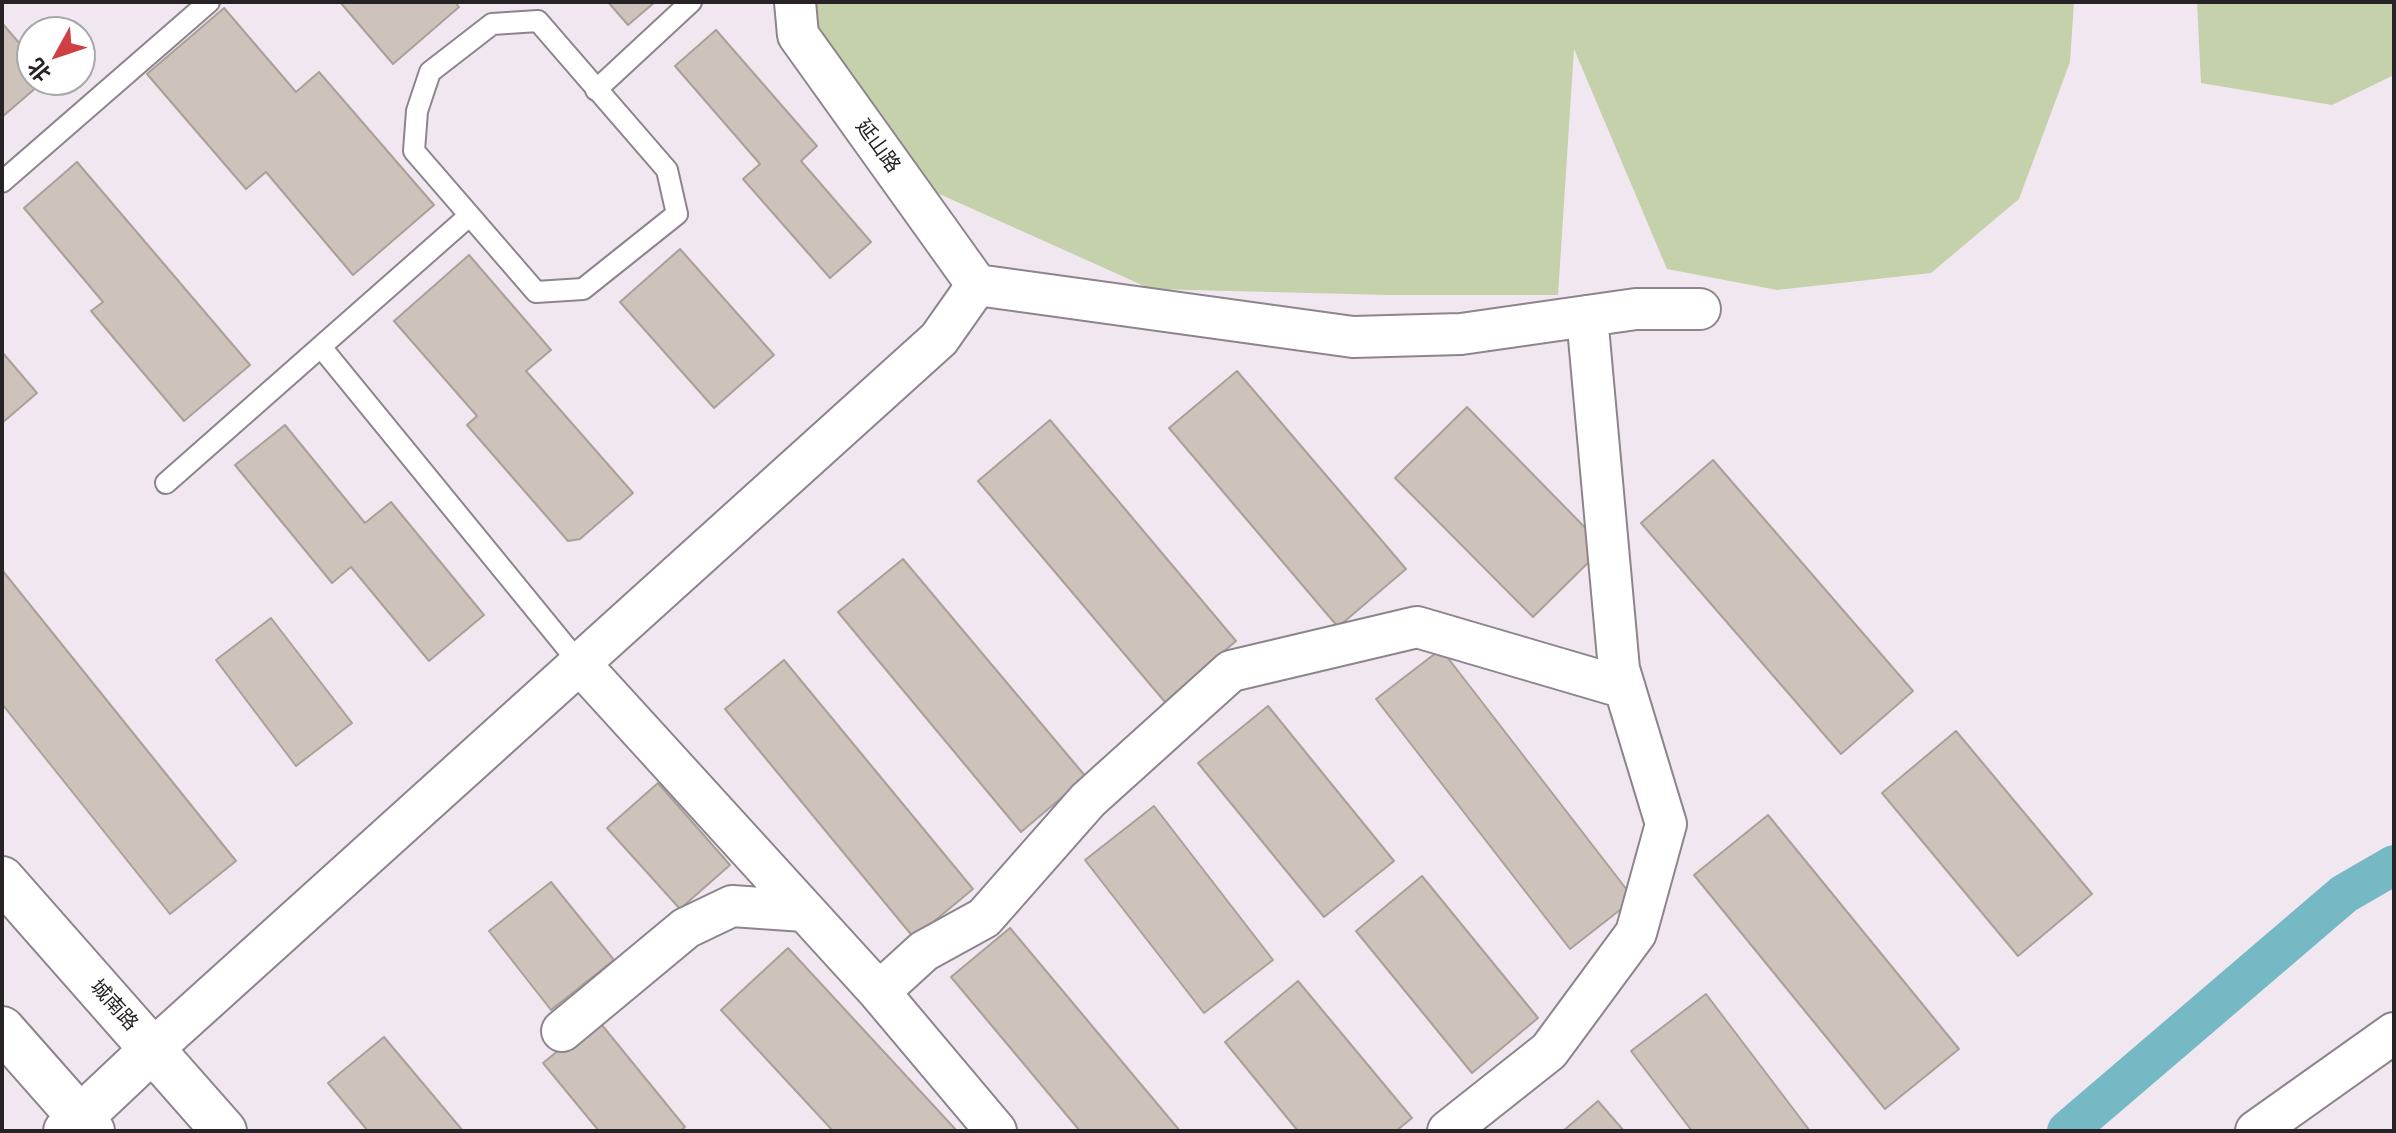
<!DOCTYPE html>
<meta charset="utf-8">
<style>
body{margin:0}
#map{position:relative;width:2396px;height:1133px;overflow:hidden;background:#f1e7f1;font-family:"Asap Condensed","Noto Sans SC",sans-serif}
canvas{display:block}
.frame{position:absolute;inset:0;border:4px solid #262226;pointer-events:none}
.north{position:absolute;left:16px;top:16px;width:80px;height:80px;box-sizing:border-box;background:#fff;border:2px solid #a8a7a8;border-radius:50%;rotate:230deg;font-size:22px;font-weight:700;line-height:32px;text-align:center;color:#262226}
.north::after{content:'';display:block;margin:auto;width:28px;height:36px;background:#cf3f43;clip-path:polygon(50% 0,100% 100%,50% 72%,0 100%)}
</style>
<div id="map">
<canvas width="2396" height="1133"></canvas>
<div class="frame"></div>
<div class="north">北</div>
</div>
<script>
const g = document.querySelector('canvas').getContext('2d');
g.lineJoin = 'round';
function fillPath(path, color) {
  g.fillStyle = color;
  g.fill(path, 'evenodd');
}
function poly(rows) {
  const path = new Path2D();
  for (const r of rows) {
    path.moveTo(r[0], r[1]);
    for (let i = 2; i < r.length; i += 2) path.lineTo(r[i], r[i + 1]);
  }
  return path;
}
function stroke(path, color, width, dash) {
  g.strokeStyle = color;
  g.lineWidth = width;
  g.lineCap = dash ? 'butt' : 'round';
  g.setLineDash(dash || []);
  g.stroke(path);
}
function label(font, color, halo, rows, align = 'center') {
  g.font = font + ' "Asap Condensed","Noto Sans SC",sans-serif';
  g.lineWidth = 6;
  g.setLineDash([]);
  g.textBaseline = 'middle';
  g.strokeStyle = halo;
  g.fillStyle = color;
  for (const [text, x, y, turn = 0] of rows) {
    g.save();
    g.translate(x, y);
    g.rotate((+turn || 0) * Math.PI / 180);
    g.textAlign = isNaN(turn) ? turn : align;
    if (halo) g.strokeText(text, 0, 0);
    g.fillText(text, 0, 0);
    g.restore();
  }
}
const green = poly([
 [793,2,2074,2,2070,62,2019,199,1931,273,1777,290,1667,269,1574,49,1558,295,1390,295,1151,289,897,175],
 [2197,2,2394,2,2394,75,2332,105,2201,83]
]);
const canal = poly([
 [2067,1131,2344,894,2394,865]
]);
const building = poly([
 [340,2,455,2,459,7,393,64,340,2],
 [608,2,655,2,628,25,608,2],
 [224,8,296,92,319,72,434,205,353,275,266,172,246,189,147,74,224,8],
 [2,23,32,58,32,80,45,80,2,117,2,23],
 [716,30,817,146,801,161,871,242,830,278,743,179,760,164,675,66,716,30],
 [77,162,250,365,184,421,91,311,103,302,24,208,77,162],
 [680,249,774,355,714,408,620,302,680,249],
 [469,255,551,350,526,371,633,493,580,539,568,541,467,425,477,416,394,321,469,255],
 [2,352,37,393,2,423,2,352],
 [1237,371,1406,569,1338,627,1169,428,1237,371],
 [1467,407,1604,547,1533,617,1395,478,1467,407],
 [1050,420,1236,641,1165,702,978,481,1050,420],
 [285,425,365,523,391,502,484,615,429,661,351,567,332,583,235,465,285,425],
 [1713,460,1913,691,1841,754,1641,523,1713,460],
 [903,559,1086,777,1021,832,838,612,903,559],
 [2,570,236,861,170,914,2,704,2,570],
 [271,618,352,723,296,766,216,660,271,618],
 [1441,649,1634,899,1570,949,1376,699,1441,649],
 [784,660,973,889,914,938,725,709,784,660],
 [1268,706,1394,861,1324,917,1198,763,1268,706],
 [1956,731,2092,894,2018,956,1882,793,1956,731],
 [658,783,730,865,680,909,607,828,658,783],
 [1154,806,1273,960,1204,1013,1085,860,1154,806],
 [1768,815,1959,1049,1885,1109,1694,875,1768,815],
 [1422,876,1538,1018,1472,1073,1356,931,1422,876],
 [551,882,614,960,551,1010,489,931,551,882],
 [1010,928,1180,1131,1080,1131,951,977,1010,928],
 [788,948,957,1131,833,1131,721,1010,788,948],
 [1298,981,1412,1118,1396,1131,1298,1131,1225,1042,1298,981],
 [1706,994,1810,1131,1692,1131,1631,1051,1706,994],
 [597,1019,685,1127,680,1131,599,1131,543,1063,597,1019],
 [384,1037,463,1131,368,1131,328,1083,384,1037],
 [1598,1101,1624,1131,1563,1131,1598,1101]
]);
const lane = poly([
 [538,21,667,170,677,214,583,289,536,292,414,151,417,111,430,72,492,24,538,21],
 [596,90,691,2],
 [2,182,209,2],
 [321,347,580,664],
 [166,483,469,216]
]);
const street = poly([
 [795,2,798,35,977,285],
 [977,285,1353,337,1461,334,1636,309,1700,309],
 [580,664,879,992,924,951,984,918,1088,800,1231,671,1417,627,1625,688],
 [879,992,996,1131],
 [562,1031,686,928,732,906,804,911],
 [153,1049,939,339,977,285],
 [1448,1131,1549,1051,1636,933,1666,824,1619,669,1587,316],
 [2256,1131,2394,1033]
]);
const secondary = poly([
 [2,879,224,1131],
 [2,1029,92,1131],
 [66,1131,153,1049]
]);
const streetNames = [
 ["延山路",878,146,54],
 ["城南路",114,1005,48]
];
fillPath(green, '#c5d1aa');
stroke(canal, '#74b9c4', 40);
fillPath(building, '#cdc3ba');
stroke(building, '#a9a097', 2);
stroke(lane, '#8d848d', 24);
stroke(street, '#8d848d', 44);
stroke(secondary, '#8d848d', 48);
stroke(lane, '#fff', 20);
stroke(street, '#fff', 40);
stroke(secondary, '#fff', 44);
label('20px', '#262226', '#fff', streetNames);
</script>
